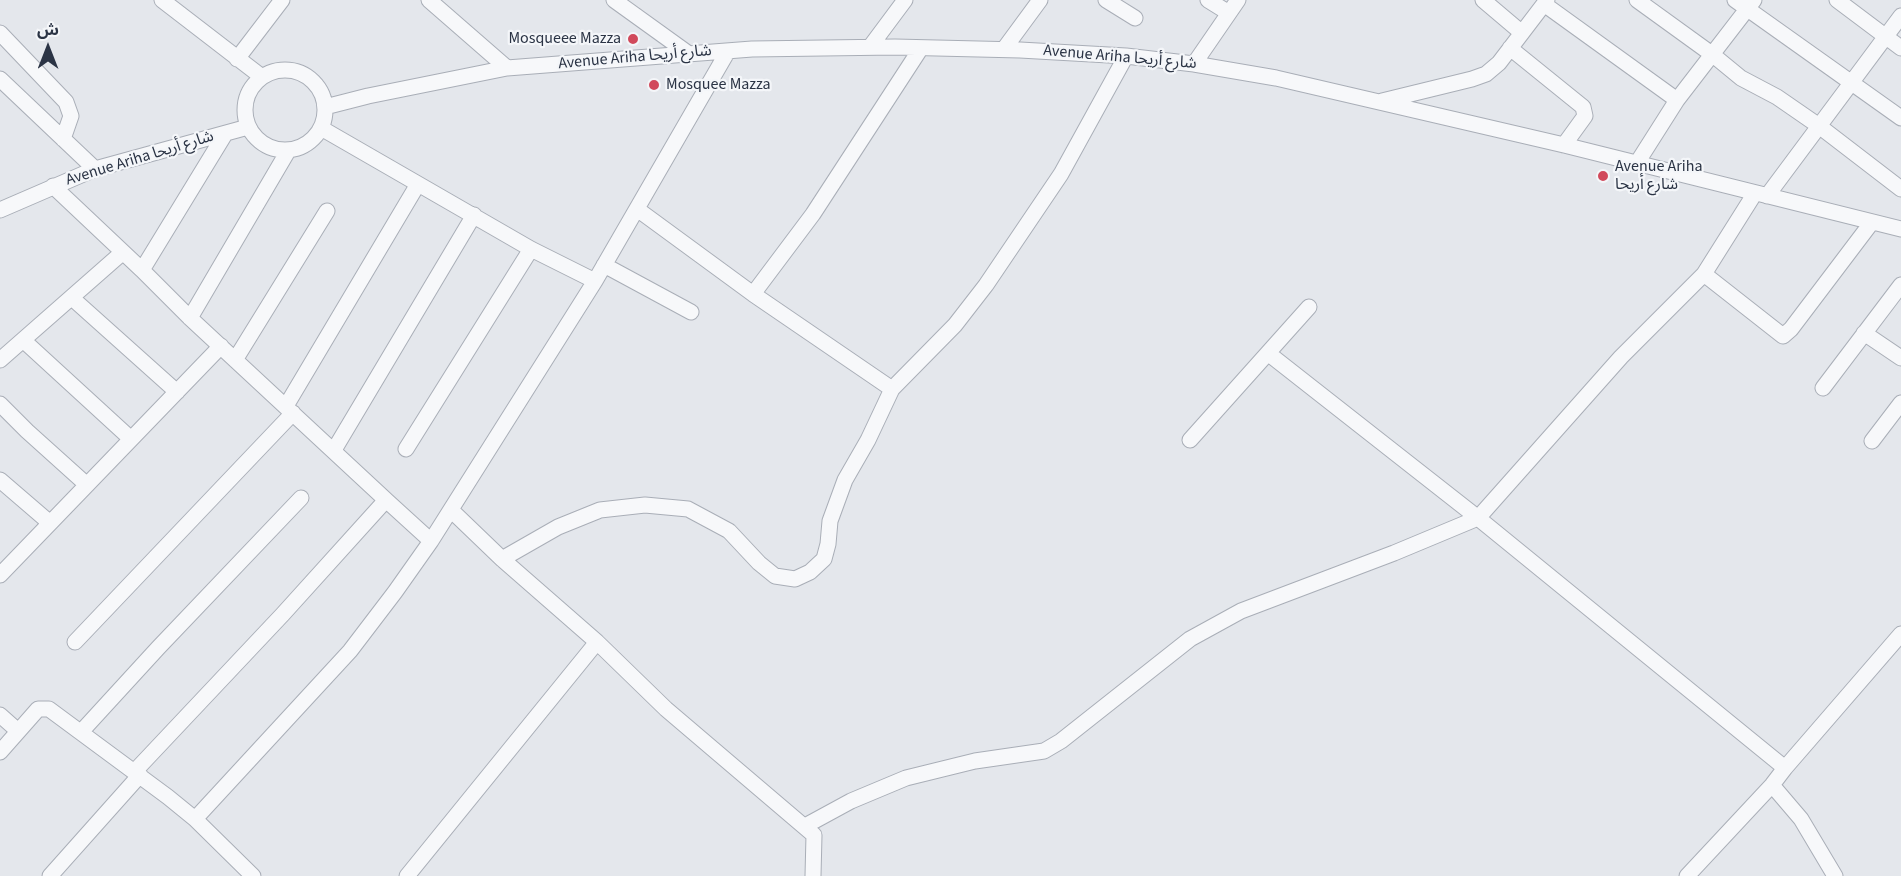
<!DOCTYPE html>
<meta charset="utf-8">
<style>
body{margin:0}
#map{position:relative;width:1901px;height:876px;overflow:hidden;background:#e4e7ec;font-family:"Source Sans 3","Noto Sans Arabic",sans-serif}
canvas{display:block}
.north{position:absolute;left:18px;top:18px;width:60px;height:60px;-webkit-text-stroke:4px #f4f6f9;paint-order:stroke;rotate:0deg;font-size:16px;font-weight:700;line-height:24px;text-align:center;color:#2b3445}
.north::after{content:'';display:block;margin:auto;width:21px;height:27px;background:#2b3445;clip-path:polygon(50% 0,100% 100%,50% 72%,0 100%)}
</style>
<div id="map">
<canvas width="1901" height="876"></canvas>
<div class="north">ش</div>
</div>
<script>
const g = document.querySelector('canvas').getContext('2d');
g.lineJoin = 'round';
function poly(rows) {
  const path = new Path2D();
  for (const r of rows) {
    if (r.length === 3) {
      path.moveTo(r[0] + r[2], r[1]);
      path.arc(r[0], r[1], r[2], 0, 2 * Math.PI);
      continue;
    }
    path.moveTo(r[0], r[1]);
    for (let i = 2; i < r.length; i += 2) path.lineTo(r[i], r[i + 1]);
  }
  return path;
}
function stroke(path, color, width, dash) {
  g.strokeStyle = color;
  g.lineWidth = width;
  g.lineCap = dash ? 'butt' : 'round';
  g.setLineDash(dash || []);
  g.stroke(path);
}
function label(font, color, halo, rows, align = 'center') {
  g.font = font + ' "Source Sans 3","Noto Sans Arabic",sans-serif';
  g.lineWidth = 4.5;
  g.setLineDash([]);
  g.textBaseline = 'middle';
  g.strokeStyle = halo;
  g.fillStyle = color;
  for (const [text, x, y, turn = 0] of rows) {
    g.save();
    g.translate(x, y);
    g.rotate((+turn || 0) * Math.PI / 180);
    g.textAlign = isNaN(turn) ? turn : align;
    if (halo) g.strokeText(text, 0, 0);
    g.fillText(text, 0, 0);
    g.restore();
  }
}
const minor = poly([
 [162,0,262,77],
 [429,0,507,68],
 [614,0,689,54],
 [1106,0,1135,18],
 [1208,0,1229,13],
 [1483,0,1522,33],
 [1637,0,1713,55,1741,78,1777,97,1819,126,1901,189],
 [1735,0,1901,118],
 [1837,0,1901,48],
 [1544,4,1677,100],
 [0,33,66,102,71,116,63,139],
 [870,47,905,0],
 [1510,48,1583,107,1585,116,1564,145],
 [1004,49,1040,0],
 [237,59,282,0],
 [1194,64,1238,0],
 [285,110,40],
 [0,79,95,169],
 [1382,101,1472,79,1486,74,1499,63,1547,0],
 [325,107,368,96,507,68,752,49,895,47,1020,50,1126,56,1194,64,1276,78,1564,145,1901,229],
 [321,128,531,249,595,281],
 [1637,163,1677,100,1754,0],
 [53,186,142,270,190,318,386,500],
 [1767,196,1901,16],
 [637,209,753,294,892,389],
 [0,210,95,169,248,127],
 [604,265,691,312],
 [142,270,225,134],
 [1704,274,1783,336,1791,329,1872,222],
 [753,294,813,214,921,48],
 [72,298,177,392],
 [190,318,288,151],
 [1864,333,1901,358],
 [23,340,131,439],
 [1269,354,1478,518,1785,768],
 [0,360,123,252],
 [235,360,327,211],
 [1823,388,1901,285],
 [0,404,27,431,87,485],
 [286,406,418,184],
 [1190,440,1309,307],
 [1872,441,1901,403],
 [406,449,531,249],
 [334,450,474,215],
 [0,480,50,523],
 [451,510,502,559,597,642,666,709,814,835,813,876],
 [502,559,558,527,600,510,645,505,688,509,729,531,759,563,775,576,795,579,810,572,824,559,828,544,830,521,845,480,868,440,892,389,955,325,986,285,1061,174,1126,56],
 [0,575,221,346],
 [75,642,293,413],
 [0,715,18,731],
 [81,732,158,648,301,498],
 [0,752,38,709,49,709,168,797,195,819,253,876],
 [135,771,283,614,386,500,431,541],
 [1772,785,1801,819,1835,876],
 [195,819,350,651,395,592,431,541,595,281,728,51],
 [805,826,851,801,906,778,975,761,1044,751,1061,741,1190,639,1241,611,1394,553,1478,518,1621,357,1704,274,1755,193],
 [50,876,140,775],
 [407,876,597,642],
 [1687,876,1772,785,1785,768,1901,634]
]);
const markers = [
 [633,39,6,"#d1495b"],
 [654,85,6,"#d1495b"],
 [1603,176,6,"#d1495b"]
];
const poiNames = [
 ["Mosqueee Mazza",621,39,"right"],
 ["Mosquee Mazza",666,85],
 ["Avenue Ariha",1615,167],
 ["شارع أريحا",1615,185]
];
const streetNames = [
 ["Avenue Ariha شارع أريحا",635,58,-5],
 ["Avenue Ariha شارع أريحا",1120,58,5],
 ["Avenue Ariha شارع أريحا",140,159,-17]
];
stroke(minor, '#a9aeb7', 17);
stroke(minor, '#f7f8fa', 15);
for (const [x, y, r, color] of markers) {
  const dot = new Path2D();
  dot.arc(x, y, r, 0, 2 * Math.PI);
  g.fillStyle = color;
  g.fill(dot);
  stroke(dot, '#f4f6f9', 2);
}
label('16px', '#2b3445', '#f4f6f9', poiNames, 'left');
label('16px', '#2b3445', '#f4f6f9', streetNames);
</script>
